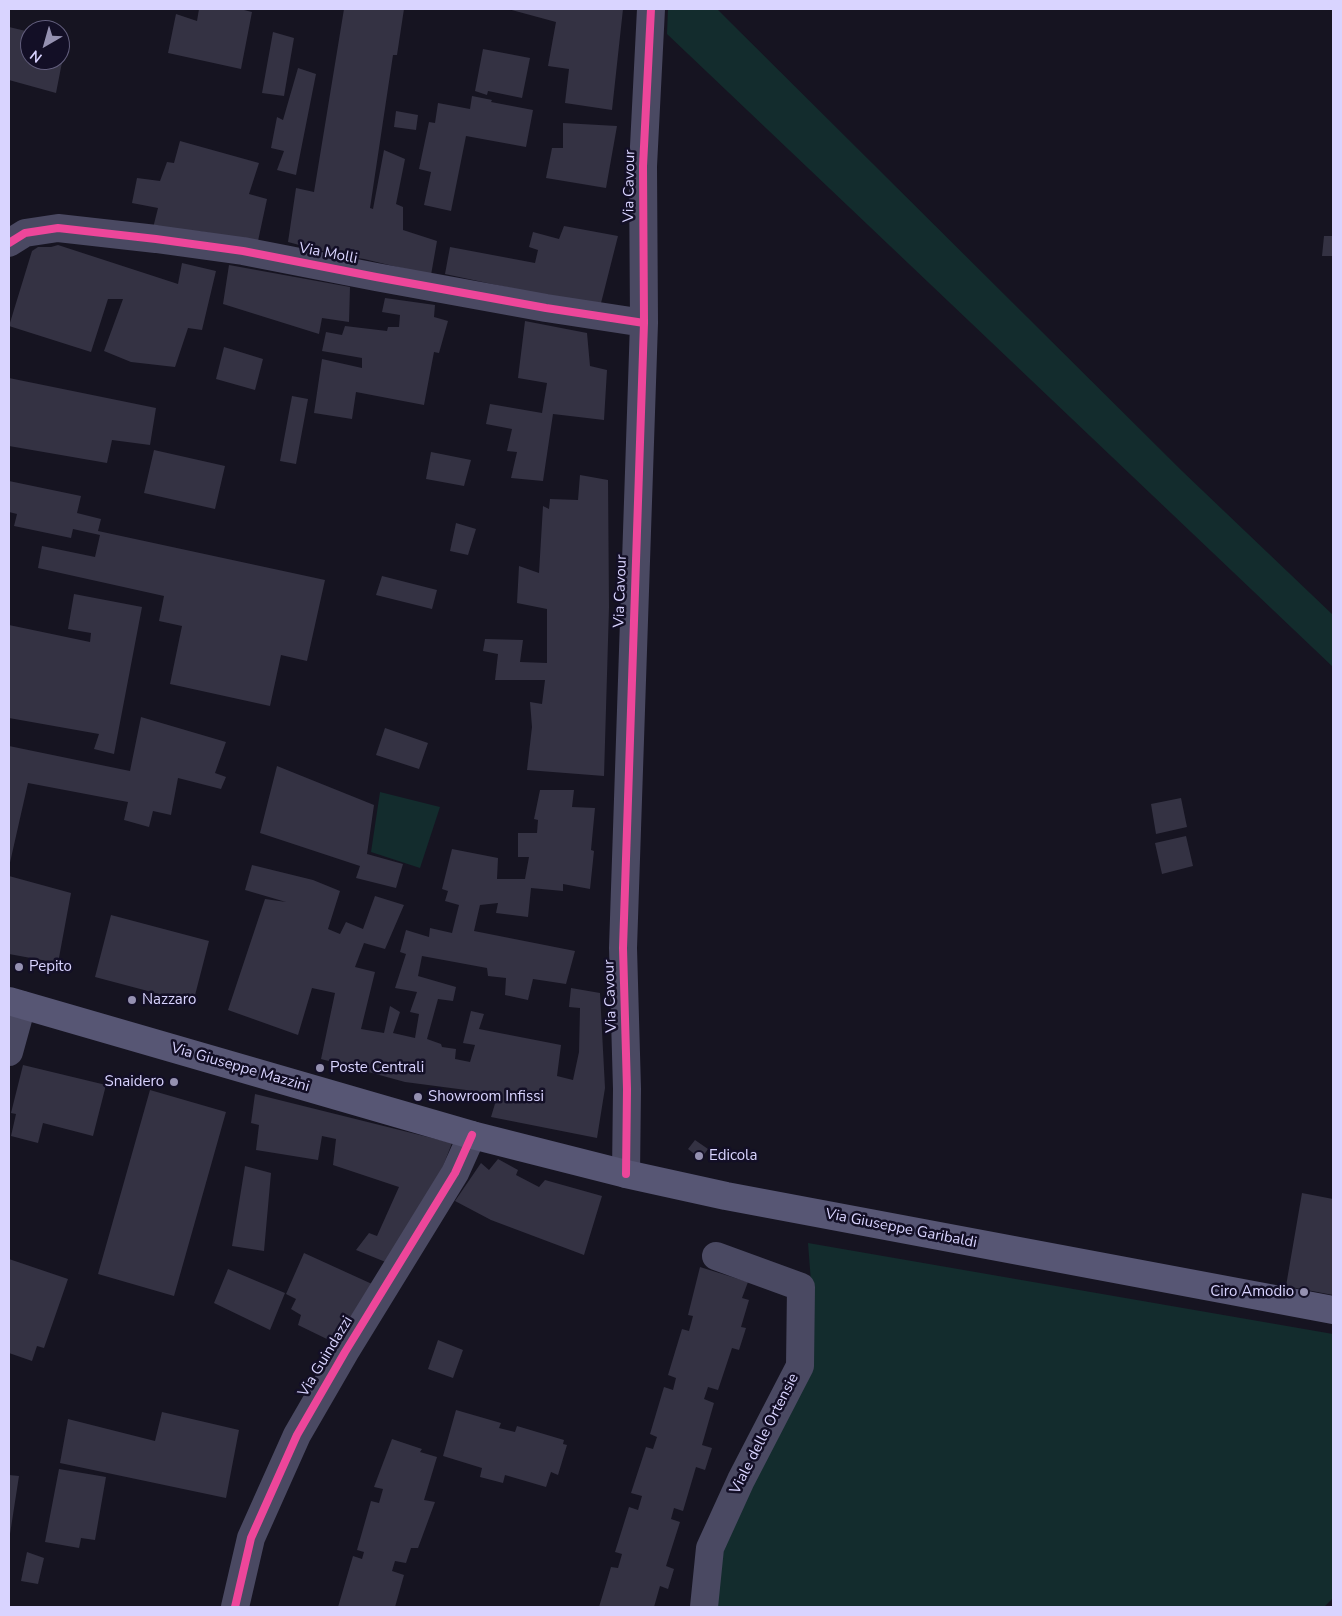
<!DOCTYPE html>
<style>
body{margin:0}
#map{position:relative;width:1342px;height:1616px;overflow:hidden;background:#161421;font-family:"Nunito Sans",sans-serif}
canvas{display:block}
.frame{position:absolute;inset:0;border:10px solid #d9d4ff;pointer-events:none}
.north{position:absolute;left:20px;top:20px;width:50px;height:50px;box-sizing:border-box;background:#130f26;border:1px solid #625e7d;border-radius:50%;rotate:218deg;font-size:14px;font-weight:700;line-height:20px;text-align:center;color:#d9d4ff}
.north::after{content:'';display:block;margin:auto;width:18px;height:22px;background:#9591b1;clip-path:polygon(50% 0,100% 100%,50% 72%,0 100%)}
</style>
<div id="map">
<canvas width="1342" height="1616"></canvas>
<div class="frame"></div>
<div class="north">N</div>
</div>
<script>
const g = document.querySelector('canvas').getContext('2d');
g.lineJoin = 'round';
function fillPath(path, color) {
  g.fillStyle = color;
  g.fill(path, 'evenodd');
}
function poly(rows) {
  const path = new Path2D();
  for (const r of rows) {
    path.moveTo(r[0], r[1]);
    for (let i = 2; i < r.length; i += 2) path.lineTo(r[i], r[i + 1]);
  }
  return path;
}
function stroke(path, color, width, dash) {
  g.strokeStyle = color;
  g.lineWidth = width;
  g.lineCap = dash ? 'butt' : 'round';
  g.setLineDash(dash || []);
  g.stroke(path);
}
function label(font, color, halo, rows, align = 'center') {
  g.font = font + ' "Nunito Sans",sans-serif';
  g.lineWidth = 5;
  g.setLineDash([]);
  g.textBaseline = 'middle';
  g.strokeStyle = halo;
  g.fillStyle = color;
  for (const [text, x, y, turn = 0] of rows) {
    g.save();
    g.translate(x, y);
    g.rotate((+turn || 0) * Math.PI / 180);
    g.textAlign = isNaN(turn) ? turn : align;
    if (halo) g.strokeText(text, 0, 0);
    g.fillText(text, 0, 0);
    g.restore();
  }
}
const green = poly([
 [668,9,717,9,1182,471,1333,615,1333,667,667,34],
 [380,792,440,807,420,868,371,852],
 [808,1243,1333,1334,1333,1598,1324,1607,713,1607,724,1535,806,1375,811,1282]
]);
const building = poly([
 [199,9,240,9,252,12,241,69,168,53,176,14,197,21],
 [344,9,404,9,397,55,393,55,370,208,373,209,384,150,405,159,396,204,403,207,403,230,437,241,431,275,364,259,337,255,288,242,296,188,314,192],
 [508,9,623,9,612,110,565,103,569,69,548,66,556,22],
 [9,27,30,32,30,60,60,60,60,40,66,42,56,93,9,80],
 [273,32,294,38,284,96,262,93],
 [483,49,530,58,522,98,488,91,487,95,475,91],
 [298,68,316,74,296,175,277,170,284,151,271,148,277,117,283,120],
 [472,96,492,100,491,102,533,110,526,147,466,136,451,211,424,205,431,172,419,169,429,122,435,123,438,103,470,109],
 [396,111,418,115,416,130,394,127],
 [563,123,617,126,606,188,546,178,552,148,563,148],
 [180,141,259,163,249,194,267,199,258,241,197,231,196,236,153,228,158,208,132,203,137,178,160,181,167,162,174,163],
 [564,226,618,236,600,307,445,274,450,247,535,263,538,250,529,247,533,232,559,239],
 [1324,236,1333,236,1333,256,1322,256],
 [58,245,178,284,182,263,216,271,202,330,188,328,175,367,131,362,104,351,123,299,108,299,91,352,9,326,32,251,38,247,51,247],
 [229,265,350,287,349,322,322,318,319,334,223,304],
 [385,298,435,305,434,317,448,321,439,353,434,352,424,405,356,392,352,419,314,413,322,359,362,368,362,358,322,351,326,332,342,335,345,326,387,331,388,327,399,327,400,315,382,312],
 [525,321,587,333,590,366,607,370,604,420,553,414,543,481,511,478,517,452,507,451,512,429,486,424,490,404,542,413,547,383,518,378],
 [224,347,263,359,255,390,216,379],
 [9,378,156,408,150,445,112,440,107,463,9,446],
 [292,396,308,399,296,464,280,461],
 [154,450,225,466,215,509,144,493],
 [431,452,471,460,464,486,426,479],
 [580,475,608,480,609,607,604,776,527,770,532,727,530,702,542,704,545,680,495,680,498,654,483,651,485,639,523,640,520,662,547,663,547,609,517,603,519,566,539,573,543,506,549,509,550,499,578,500],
 [9,481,81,496,77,513,101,519,98,531,325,580,307,661,281,655,270,706,170,684,182,626,159,621,164,596,38,568,42,546,95,557,100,535,73,529,71,538,14,526,17,514,9,512],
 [456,523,476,529,468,555,450,551],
 [382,576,437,590,432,609,376,595],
 [74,594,142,607,114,754,94,749,99,734,9,718,9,625,90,642,91,633,68,629],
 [141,717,226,742,215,773,226,777,221,789,178,778,171,815,153,811,149,827,124,820,128,802,28,783,9,867,9,746,130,771],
 [385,728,428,743,419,769,376,755],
 [277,766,374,805,367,854,403,864,396,888,356,878,360,866,260,833],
 [540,790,574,790,572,807,595,808,591,850,594,851,590,889,563,884,563,891,531,888,528,917,496,913,498,903,480,905,474,931,575,951,566,984,533,979,528,1000,505,995,506,978,488,976,487,968,422,956,418,976,456,987,453,1001,438,999,427,1039,441,1044,442,1047,456,1049,455,1059,470,1062,475,1045,463,1043,471,1011,484,1014,479,1029,561,1045,557,1076,573,1080,579,1052,580,1008,569,1007,571,988,600,993,605,1088,597,1138,491,1117,497,1097,466,1090,405,1082,321,1059,335,993,312,988,298,1035,228,1010,265,899,286,902,245,890,252,865,313,880,340,891,328,929,340,934,346,922,363,929,375,896,404,905,385,949,364,943,355,967,375,972,361,1029,384,1033,390,1006,400,1012,393,1033,415,1038,419,1014,410,1012,417,992,395,988,406,954,400,952,406,930,429,937,430,928,452,933,459,905,445,901,448,891,442,889,452,849,498,858,497,879,525,879,529,857,518,857,518,833,537,833,538,820,534,819],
 [1181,798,1187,827,1156,834,1151,804],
 [1186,836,1193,866,1162,874,1155,843],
 [9,876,71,893,58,963,9,954],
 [111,915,209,941,193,1003,95,977],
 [23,1065,106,1085,93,1136,43,1123,38,1143,11,1136,16,1114,11,1113],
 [150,1090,226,1112,174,1296,98,1274],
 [255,1094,452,1143,433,1192,388,1263,356,1250,369,1233,377,1236,399,1187,333,1165,336,1139,322,1136,318,1160,256,1150,259,1125,251,1123],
 [695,1140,708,1149,701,1159,688,1149],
 [498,1159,518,1170,516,1175,539,1187,545,1180,602,1196,584,1255,491,1220,455,1201,481,1163,489,1170],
 [245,1166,271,1173,264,1251,232,1246],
 [1302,1193,1333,1199,1333,1295,1286,1286],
 [304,1253,372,1284,326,1365,319,1358,331,1341,298,1325,301,1315,291,1309,296,1299,286,1294],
 [9,1259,68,1279,44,1348,37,1346,32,1361,9,1353],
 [700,1267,748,1282,742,1298,749,1300,741,1327,746,1328,739,1350,732,1348,718,1390,708,1387,704,1399,714,1403,702,1445,712,1448,705,1470,696,1467,683,1511,674,1508,671,1519,680,1522,666,1566,674,1569,668,1589,660,1586,654,1607,599,1607,611,1567,618,1568,622,1554,615,1552,629,1507,638,1510,642,1496,631,1493,646,1447,653,1449,657,1437,650,1434,664,1387,673,1390,676,1378,668,1375,682,1329,689,1331,693,1316,688,1315],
 [228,1269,285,1293,270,1330,214,1303],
 [438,1340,463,1350,453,1378,428,1369],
 [456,1410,501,1423,499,1428,515,1432,517,1426,564,1440,563,1444,567,1445,558,1475,551,1472,546,1487,505,1475,503,1483,480,1477,482,1468,443,1456],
 [162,1412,239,1430,226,1498,60,1463,68,1419,155,1441],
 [392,1439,422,1449,420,1452,437,1457,424,1500,435,1502,418,1548,411,1548,406,1563,395,1561,392,1571,404,1575,395,1607,338,1607,353,1556,362,1559,364,1552,357,1550,371,1501,379,1503,383,1489,374,1487],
 [59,1469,106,1477,95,1540,81,1538,79,1548,45,1542],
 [9,1475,19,1476,10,1534,9,1533],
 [27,1552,44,1558,38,1584,21,1581]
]);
const street = poly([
 [9,243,25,233,58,228,156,239,243,251,376,277,546,308,644,323],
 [9,1052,22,1005],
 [626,1174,627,1089,623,948,644,323,643,166,651,9],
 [235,1607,251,1538,297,1435,345,1352,455,1173,472,1135],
 [704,1607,710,1548,741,1480,800,1366,801,1287,716,1256]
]);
const secondary = poly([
 [9,1001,472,1135,626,1174,726,1196,1333,1310]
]);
const cycleway = poly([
 [9,243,25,233,58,228,156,239,243,251,376,277,546,308,644,323],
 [626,1174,627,1089,623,948,644,323,643,166,651,9],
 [235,1607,251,1538,297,1435,345,1352,455,1173,472,1135]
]);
const markers = [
 [19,967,5,"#9591b1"],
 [132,1000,5,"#9591b1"],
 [320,1068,5,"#9591b1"],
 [174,1082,5,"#9591b1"],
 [418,1097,5,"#9591b1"],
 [699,1156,5,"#9591b1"],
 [1304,1292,5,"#9591b1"]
];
const streetNames = [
 ["Via Cavour",630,186,-89],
 ["Via Molli",328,254,11],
 ["Via Cavour",621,591,-88],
 ["Via Cavour",611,996,-92],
 ["Via Giuseppe Mazzini",240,1068,16],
 ["Via Giuseppe Garibaldi",901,1229,11],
 ["Via Guindazzi",326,1357,-59],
 ["Viale delle Ortensie",765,1434,-63]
];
const poiNames = [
 ["Pepito",29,967],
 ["Nazzaro",142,1000],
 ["Poste Centrali",330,1068],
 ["Snaidero",164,1082,"right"],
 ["Showroom Infissi",428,1097],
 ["Edicola",709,1156],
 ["Ciro Amodio",1294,1292,"right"]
];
fillPath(green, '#132c2d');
fillPath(building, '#343243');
stroke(street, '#4a4962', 28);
stroke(secondary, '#575674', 28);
stroke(cycleway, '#ed469a', 8);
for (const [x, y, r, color] of markers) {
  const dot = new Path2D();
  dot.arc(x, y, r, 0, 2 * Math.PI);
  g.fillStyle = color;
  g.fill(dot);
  stroke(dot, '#130f26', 2);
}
label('15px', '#d9d4ff', '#130f26', streetNames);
label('15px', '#d9d4ff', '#130f26', poiNames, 'left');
</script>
